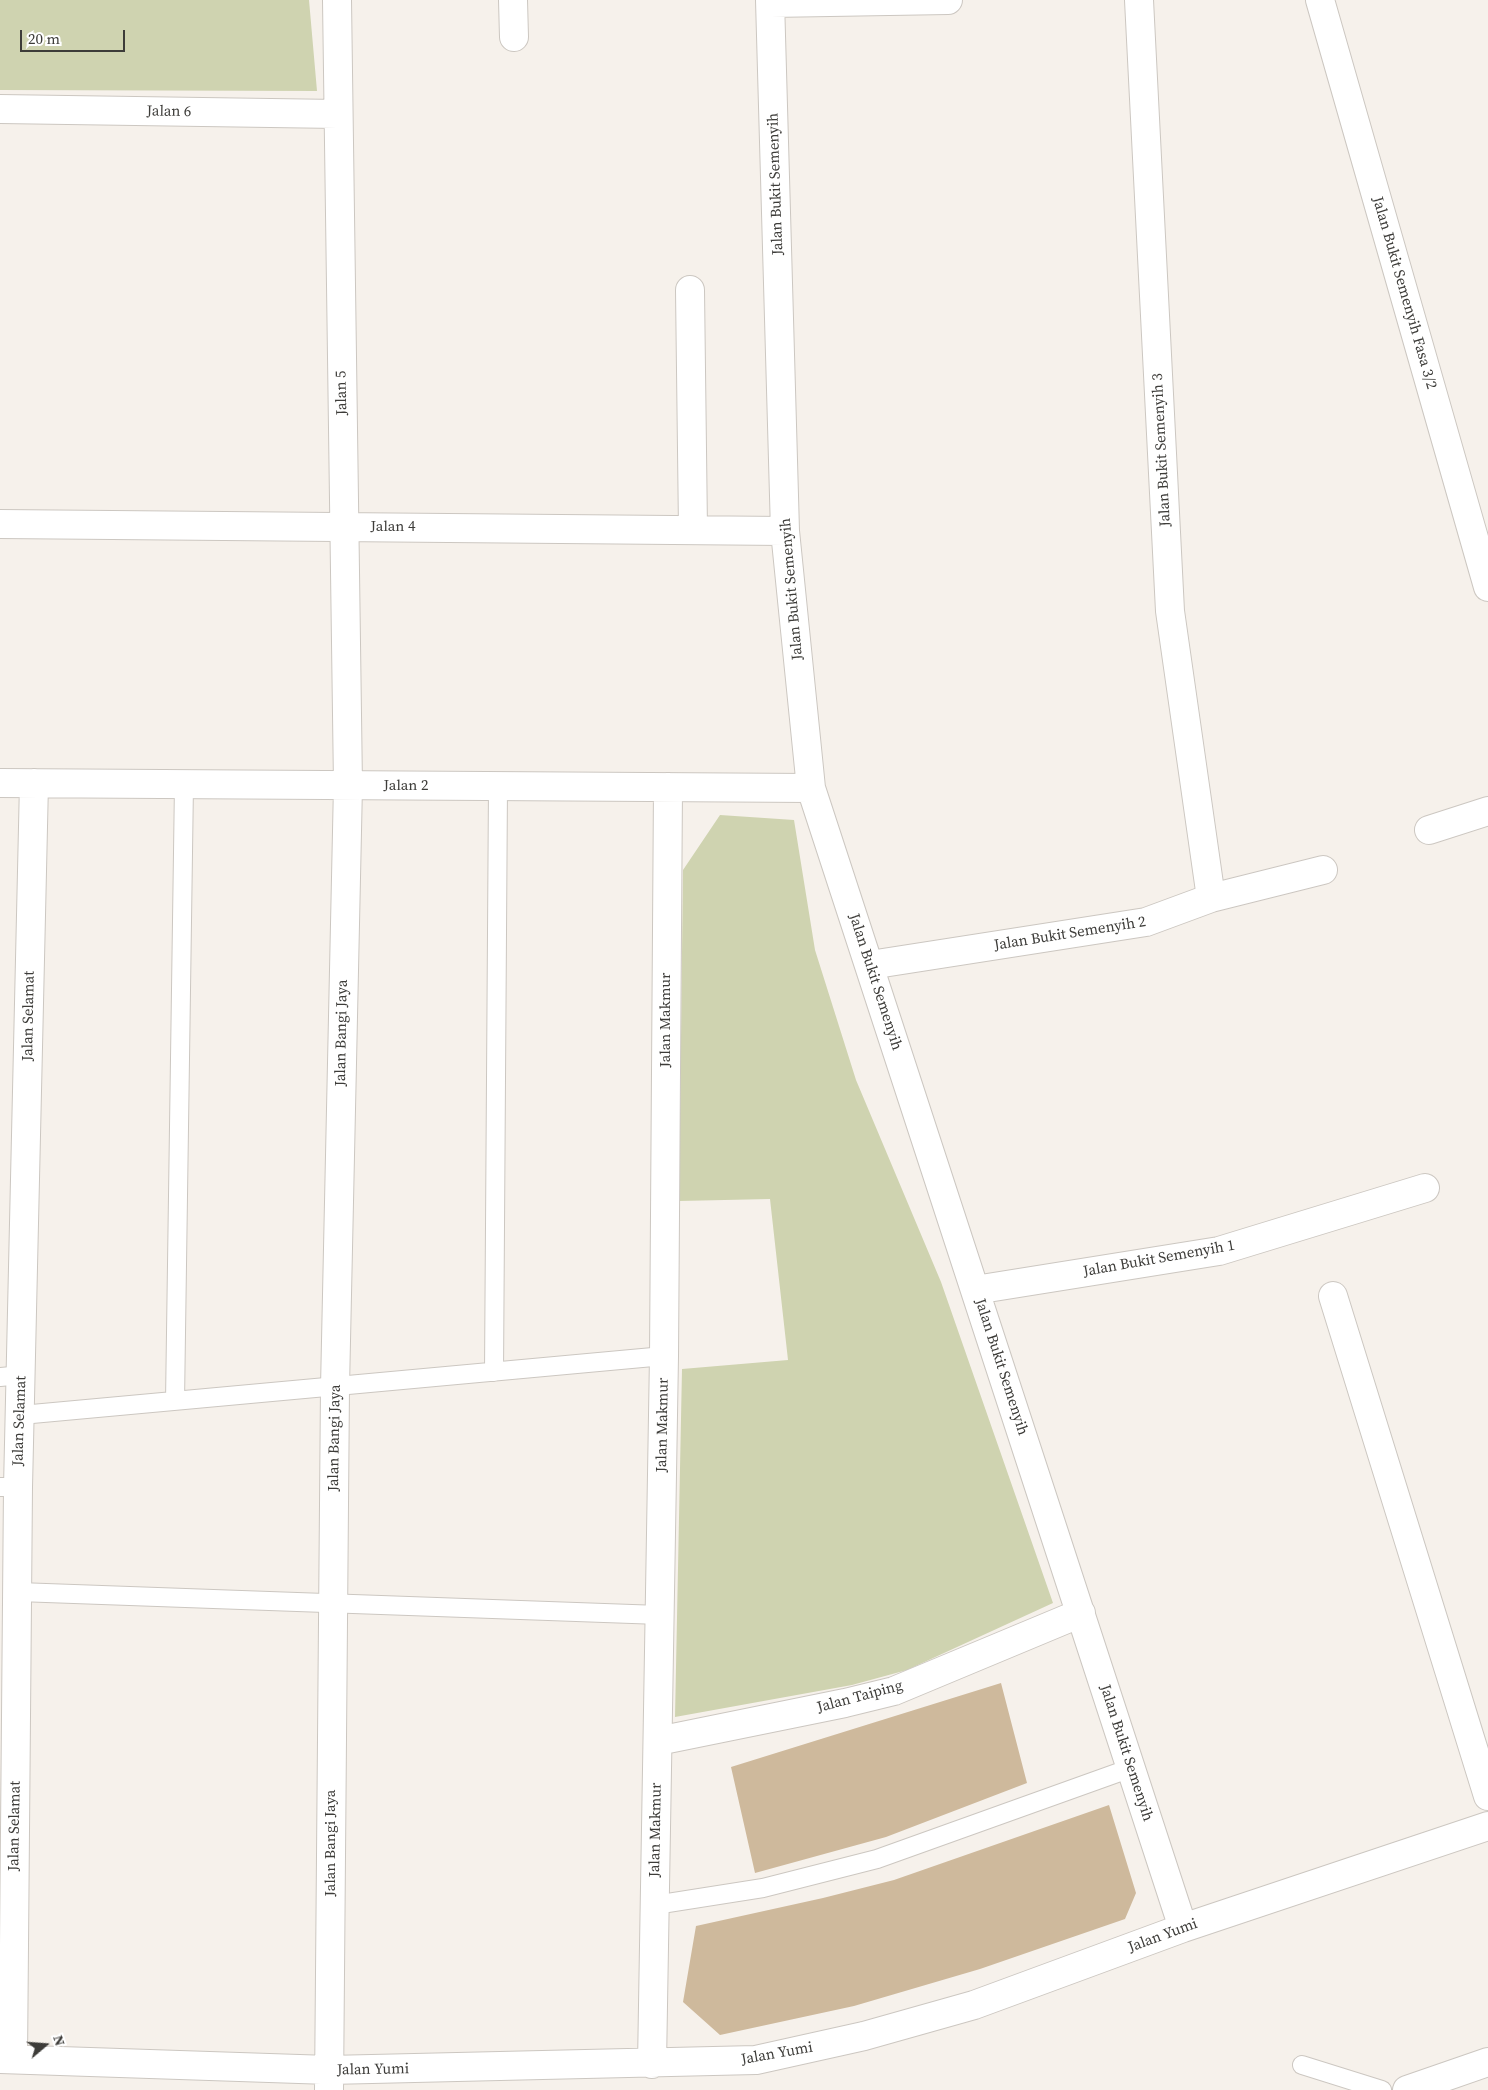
<!DOCTYPE html>
<style>
body{margin:0}
#map{position:relative;width:1488px;height:2090px;overflow:hidden;background:#f6f1eb;font-family:"Source Serif 4",serif}
canvas{display:block}
.north{position:absolute;left:20px;top:2020px;width:50px;height:50px;-webkit-text-stroke:4px #fff;paint-order:stroke;rotate:72deg;font-size:14px;font-weight:700;line-height:20px;text-align:center;color:#3d3c39}
.north::after{content:'';display:block;margin:auto;width:18px;height:22px;background:#3d3c39;clip-path:polygon(50% 0,100% 100%,50% 72%,0 100%)}
.scale{position:absolute;left:20px;top:30px;width:105px;height:22px;box-sizing:border-box;border:2px solid #3d3c39;border-top:0;padding-left:6px;font-size:15px;line-height:18px;white-space:nowrap;color:#3d3c39;-webkit-text-stroke:4px #fff;paint-order:stroke}
</style>
<div id="map">
<canvas width="1488" height="2090"></canvas>
<div class="north">N</div>
<div class="scale">20 m</div>
</div>
<script>
const g = document.querySelector('canvas').getContext('2d');
g.lineJoin = 'round';
function fillPath(path, color) {
  g.fillStyle = color;
  g.fill(path, 'evenodd');
}
function poly(rows) {
  const path = new Path2D();
  for (const r of rows) {
    path.moveTo(r[0], r[1]);
    for (let i = 2; i < r.length; i += 2) path.lineTo(r[i], r[i + 1]);
  }
  return path;
}
function stroke(path, color, width, dash) {
  g.strokeStyle = color;
  g.lineWidth = width;
  g.lineCap = dash ? 'butt' : 'round';
  g.setLineDash(dash || []);
  g.stroke(path);
}
function label(font, color, halo, rows, align = 'center') {
  g.font = font + ' "Source Serif 4",serif';
  g.lineWidth = 4;
  g.setLineDash([]);
  g.textBaseline = 'middle';
  g.strokeStyle = halo;
  g.fillStyle = color;
  for (const [text, x, y, turn = 0] of rows) {
    g.save();
    g.translate(x, y);
    g.rotate((+turn || 0) * Math.PI / 180);
    g.textAlign = isNaN(turn) ? turn : align;
    if (halo) g.strokeText(text, 0, 0);
    g.fillText(text, 0, 0);
    g.restore();
  }
}
const green = poly([
 [0,0,309,0,317,91,0,90],
 [720,815,794,820,815,950,856,1080,941,1282,1053,1603,907,1670,852,1685,675,1717,682,1369,788,1360,770,1199,679,1201,683,870]
]);
const building = poly([
 [1001,1683,1027,1783,886,1837,755,1873,731,1767],
 [1109,1805,1136,1893,1125,1919,980,1969,854,2006,720,2035,683,2002,696,1926,823,1898,894,1880]
]);
const lane = poly([
 [494,1372,498,786],
 [0,1377,22,1375],
 [175,1401,184,784],
 [21,1415,664,1356],
 [0,1487,18,1487],
 [18,1592,660,1615],
 [655,1905,763,1888,877,1859,1131,1768],
 [1302,2065,1382,2090]
]);
const street = poly([
 [513,0,514,37],
 [770,0,785,531,811,788,1183,1928],
 [1139,0,1170,611,1211,898],
 [1320,0,1488,587],
 [771,3,948,0],
 [0,109,338,114],
 [690,290,693,530],
 [0,524,785,531],
 [0,783,811,788],
 [1429,830,1488,811],
 [870,965,1146,922,1211,898,1323,870],
 [975,1290,1219,1251,1425,1188],
 [1333,1296,1488,1796],
 [658,1741,845,1703,894,1691,1081,1613],
 [0,2059,329,2070,756,2060,864,2036,974,2005,1183,1928,1488,1826],
 [13,2059,18,1487,34,783],
 [652,2064,664,1356,668,787],
 [329,2090,335,1387,348,785,337,0],
 [1407,2090,1488,2062]
]);
const streetNames = [
 ["Jalan 6",169,112,1],
 ["Jalan Bukit Semenyih",776,184,-92],
 ["Jalan Bukit Semenyih Fasa 3/2",1404,293,74],
 ["Jalan 5",342,393,-91],
 ["Jalan Bukit Semenyih 3",1162,450,-93],
 ["Jalan 4",393,527],
 ["Jalan Bukit Semenyih",792,589,-95],
 ["Jalan 2",406,786],
 ["Jalan Bukit Semenyih 2",1070,934,-9],
 ["Jalan Bukit Semenyih",875,982,72],
 ["Jalan Selamat",29,1016,-89],
 ["Jalan Makmur",666,1020,-90],
 ["Jalan Bangi Jaya",342,1033,-89],
 ["Jalan Bukit Semenyih 1",1159,1259,-10],
 ["Jalan Bukit Semenyih",1001,1367,72],
 ["Jalan Selamat",20,1421,-88],
 ["Jalan Makmur",663,1425,-89],
 ["Jalan Bangi Jaya",335,1438,-89],
 ["Jalan Taiping",860,1697,-15],
 ["Jalan Bukit Semenyih",1126,1753,72],
 ["Jalan Selamat",15,1826,-89],
 ["Jalan Makmur",656,1830,-89],
 ["Jalan Bangi Jaya",331,1843,-90],
 ["Jalan Yumi",1163,1936,-20],
 ["Jalan Yumi",777,2054,-10],
 ["Jalan Yumi",373,2070,-1]
];
fillPath(green, '#cfd3b0');
fillPath(building, '#ceb99c');
stroke(lane, '#ccc7c1', 20);
stroke(street, '#ccc7c1', 30);
stroke(lane, '#fff', 18);
stroke(street, '#fff', 28);
label('15px', '#3d3c39', '#fff', streetNames);
</script>
